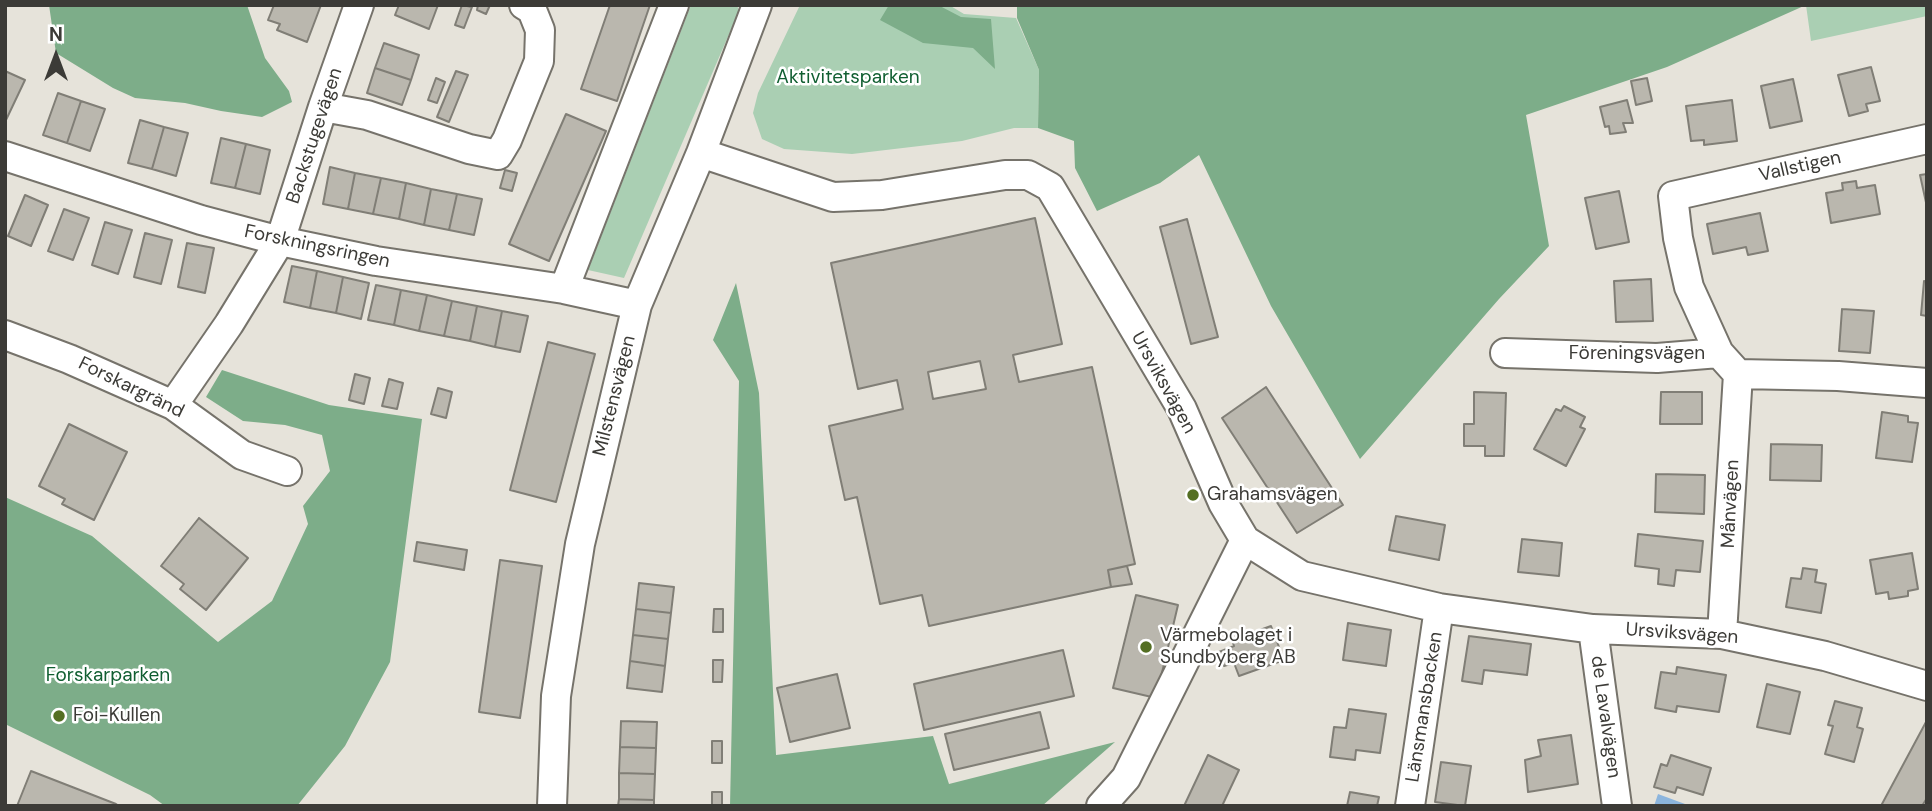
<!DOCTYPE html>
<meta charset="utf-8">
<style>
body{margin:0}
#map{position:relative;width:1932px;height:811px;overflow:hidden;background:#e6e3da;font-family:"DM Sans",sans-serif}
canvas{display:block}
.frame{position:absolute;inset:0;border:7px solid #3c3b37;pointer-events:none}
.north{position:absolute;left:21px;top:21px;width:70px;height:70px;-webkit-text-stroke:5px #fff;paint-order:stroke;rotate:0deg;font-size:19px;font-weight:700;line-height:28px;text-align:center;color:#3c3b37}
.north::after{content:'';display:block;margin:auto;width:24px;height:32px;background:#3c3b37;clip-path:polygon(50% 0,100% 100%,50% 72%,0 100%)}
</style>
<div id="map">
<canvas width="1932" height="811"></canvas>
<div class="frame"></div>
<div class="north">N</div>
</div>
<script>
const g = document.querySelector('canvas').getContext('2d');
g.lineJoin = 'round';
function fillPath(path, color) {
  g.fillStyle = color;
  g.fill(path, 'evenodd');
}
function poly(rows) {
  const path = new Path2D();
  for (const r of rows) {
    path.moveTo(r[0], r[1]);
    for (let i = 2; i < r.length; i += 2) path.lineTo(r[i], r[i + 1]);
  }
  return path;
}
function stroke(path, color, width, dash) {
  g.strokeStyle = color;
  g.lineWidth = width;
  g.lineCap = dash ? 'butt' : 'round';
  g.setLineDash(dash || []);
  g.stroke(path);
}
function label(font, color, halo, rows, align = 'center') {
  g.font = font + ' "DM Sans",sans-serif';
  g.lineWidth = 5;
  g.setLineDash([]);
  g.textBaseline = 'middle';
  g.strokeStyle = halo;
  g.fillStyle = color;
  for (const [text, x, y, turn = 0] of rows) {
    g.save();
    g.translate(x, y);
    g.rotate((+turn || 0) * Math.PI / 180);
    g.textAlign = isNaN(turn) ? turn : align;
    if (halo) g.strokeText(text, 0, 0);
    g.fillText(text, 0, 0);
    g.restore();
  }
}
const green = poly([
 [691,5,737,5,739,11,624,278,588,270],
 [800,5,949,5,964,14,1016,18,1039,70,1038,128,1014,128,962,141,852,154,784,149,762,139,753,113,758,93],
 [1806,5,1927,5,1927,16,1811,41]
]);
const forest = poly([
 [49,5,247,5,265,58,289,91,292,102,262,117,221,111,185,103,135,98,113,88,56,53],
 [889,5,938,5,961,17,991,19,995,69,973,48,923,43,880,20],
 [1017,5,1806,5,1667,67,1526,115,1549,246,1499,299,1360,459,1271,306,1199,155,1160,183,1097,211,1075,168,1074,141,1038,128,1039,70,1017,18],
 [736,283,759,393,776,755,933,736,949,784,1115,742,1042,806,730,806,739,381,713,340],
 [222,370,329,405,422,419,390,662,345,746,297,806,165,806,150,795,5,724,5,497,92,536,218,642,272,601,308,524,303,506,330,471,322,435,285,425,243,421,206,397]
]);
const water = poly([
 [1658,794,1685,804,1685,806,1654,806]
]);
const building = poly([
 [274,5,321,5,307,42,277,30,280,24,268,20,274,5],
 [399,5,438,5,429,29,395,15,399,5],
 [462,5,472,7,464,28,455,25,462,5],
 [478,5,490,5,486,14,477,10,478,5],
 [610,5,650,5,617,101,581,89,610,5],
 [384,43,419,55,411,80,375,68,384,43],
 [1871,67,1880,101,1866,104,1868,111,1849,116,1838,75,1871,67],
 [375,68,411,80,402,105,367,93,375,68],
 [5,71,25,80,6,120,5,120,5,71],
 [456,71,468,75,449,122,437,117,456,71],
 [436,78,445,82,437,103,428,100,436,78],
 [1647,78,1652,101,1636,105,1631,81,1647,78],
 [1793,79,1802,121,1770,128,1761,86,1793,79],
 [58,93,81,101,67,143,43,135,58,93],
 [1627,100,1633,123,1623,123,1626,132,1610,134,1609,126,1605,127,1600,107,1627,100],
 [1732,100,1737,141,1704,145,1704,140,1691,141,1686,106,1732,100],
 [81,101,105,109,90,151,67,143,81,101],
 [566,114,606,131,549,261,509,244,566,114],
 [140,120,164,127,152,169,128,163,140,120],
 [164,127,188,133,176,176,152,169,164,127],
 [221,138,246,144,235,188,211,183,221,138],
 [246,144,270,150,260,194,235,188,246,144],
 [330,167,355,173,348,209,323,204,330,167],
 [505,170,517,173,512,191,500,188,505,170],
 [355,173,381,178,373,214,348,209,355,173],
 [1927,174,1927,207,1920,175,1927,174],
 [381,178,406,183,399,219,373,214,381,178],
 [1856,181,1857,188,1875,185,1880,214,1831,223,1826,193,1843,190,1842,183,1856,181],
 [406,183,431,189,424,225,399,219,406,183],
 [431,189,457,194,449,230,424,225,431,189],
 [1619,191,1629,242,1596,249,1585,198,1619,191],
 [457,194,482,199,474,235,449,230,457,194],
 [25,195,48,205,31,246,8,236,25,195],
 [64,209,89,218,73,260,48,251,64,209],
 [1760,213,1768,251,1748,255,1746,247,1713,254,1707,224,1760,213],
 [1035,218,1062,344,1013,355,1019,382,1092,367,1135,564,1108,570,1111,587,929,626,922,595,880,604,857,497,845,500,829,426,903,409,897,380,858,389,831,263,1035,218],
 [980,361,986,389,933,399,928,372,980,361],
 [1187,219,1218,337,1191,344,1160,227,1187,219],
 [105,222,132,230,118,274,92,265,105,222],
 [145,233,172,240,161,284,134,277,145,233],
 [187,243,214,248,205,293,178,287,187,243],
 [292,266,317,271,310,308,284,302,292,266],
 [317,271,343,277,336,313,310,308,317,271],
 [343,277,369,283,361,319,336,313,343,277],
 [1651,279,1653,321,1616,322,1614,281,1651,279],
 [1924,281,1927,282,1927,316,1921,315,1924,281],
 [376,285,401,290,394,325,368,320,376,285],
 [401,290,427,295,419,331,394,325,401,290],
 [427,295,452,301,444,336,419,331,427,295],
 [452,301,477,306,470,341,444,336,452,301],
 [477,306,502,311,495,347,470,341,477,306],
 [1842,309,1874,311,1870,353,1839,351,1842,309],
 [502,311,528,316,520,352,495,347,502,311],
 [548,342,595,354,556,502,510,490,548,342],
 [355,374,370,378,364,404,349,400,355,374],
 [389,379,403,383,397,409,382,406,389,379],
 [1266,387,1343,505,1297,533,1222,418,1266,387],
 [438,388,452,392,446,418,431,414,438,388],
 [1474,392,1506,393,1504,456,1485,456,1485,446,1464,446,1464,424,1474,424,1474,392],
 [1661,392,1702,392,1702,424,1660,424,1661,392],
 [1564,406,1585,417,1580,427,1585,429,1566,466,1534,449,1556,409,1561,411,1564,406],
 [1882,412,1908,416,1908,422,1918,423,1912,462,1876,458,1882,412],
 [69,424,127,452,94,520,62,504,65,499,39,486,69,424],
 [1771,444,1822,445,1821,481,1770,480,1771,444],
 [1656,474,1705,475,1704,514,1655,512,1656,474],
 [1396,516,1445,525,1439,560,1389,550,1396,516],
 [199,518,248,558,206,610,180,589,184,584,161,566,199,518],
 [1638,534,1703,541,1700,572,1676,570,1674,586,1658,584,1659,569,1635,566,1638,534],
 [1522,539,1562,543,1559,576,1518,572,1522,539],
 [417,542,467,550,464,570,414,561,417,542],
 [1912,553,1918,589,1908,591,1908,596,1889,599,1888,592,1876,594,1870,560,1912,553],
 [500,560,542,566,520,718,479,712,500,560],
 [1127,566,1132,584,1111,587,1108,570,1127,566],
 [1803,568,1817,570,1815,582,1826,584,1821,613,1786,607,1791,578,1801,579,1803,568],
 [639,583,674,587,671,613,636,609,639,583],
 [1136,595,1178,605,1156,698,1113,688,1136,595],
 [636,609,671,613,668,639,633,635,636,609],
 [714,609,723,609,723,632,713,632,714,609],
 [1348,623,1391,630,1386,666,1343,660,1348,623],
 [1271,626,1284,660,1239,676,1234,663,1224,666,1219,652,1234,646,1232,640,1271,626],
 [633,635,668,639,665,666,630,661,633,635],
 [1469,636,1531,644,1527,675,1484,670,1482,684,1462,681,1469,636],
 [1063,650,1074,696,924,730,914,684,1063,650],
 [713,660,723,660,722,682,713,682,713,660],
 [630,661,665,666,662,692,627,688,630,661],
 [1677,667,1726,675,1719,712,1677,706,1676,712,1655,708,1661,672,1676,674,1677,667],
 [837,674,850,728,790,742,777,688,837,674],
 [1767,684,1800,692,1790,734,1757,727,1767,684],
 [1835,701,1862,708,1857,727,1863,729,1854,762,1825,754,1833,726,1828,725,1835,701],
 [1349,709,1386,714,1380,753,1356,750,1355,760,1330,757,1334,727,1346,728,1349,709],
 [1040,712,1049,748,954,770,945,734,1040,712],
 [621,721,657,722,656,748,620,747,621,721],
 [1926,722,1927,798,1922,806,1884,806,1882,804,1926,722],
 [1571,735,1578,784,1528,792,1525,760,1541,756,1538,740,1571,735],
 [712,741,722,741,722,763,712,763,712,741],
 [620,747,656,748,655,774,619,773,620,747],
 [1208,755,1239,770,1222,806,1184,806,1208,755],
 [1671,755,1711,768,1703,795,1677,787,1675,793,1654,787,1661,764,1667,766,1671,755],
 [1441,762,1471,766,1465,806,1435,802,1441,762],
 [31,771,116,804,119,806,17,806,31,771],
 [619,773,655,774,654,800,619,799,619,773],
 [712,792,722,792,722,806,712,806,712,792],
 [1350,792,1379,797,1377,806,1347,806,1350,792],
 [619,799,654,800,654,806,618,806,619,799]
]);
const minor = poly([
 [323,107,367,115,469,149,498,155,507,140,539,61,540,30,532,10,524,5],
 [701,153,833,197,882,195,1005,175,1028,175,1050,187,1182,409,1223,503,1245,540,1302,576,1439,608,1593,629,1722,634,1825,656,1927,686],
 [5,156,201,220,280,241,376,261,564,289,637,305],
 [564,289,674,5],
 [5,335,69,359,173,405,242,455,287,471],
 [1505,353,1657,358,1719,353,1738,374,1838,376,1927,383],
 [1719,353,1689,287,1678,238,1673,196,1927,139],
 [173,405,229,324,280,241,323,107,359,5],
 [1593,629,1617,806],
 [1722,634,1738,374],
 [552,806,556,696,580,544,637,305,701,153,757,5],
 [1101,806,1126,778,1245,540],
 [1410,806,1439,608]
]);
const markers = [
 [1193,495,7,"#546f23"],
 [1146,647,7,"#546f23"],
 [59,716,7,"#546f23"]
];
const parkNames = [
 ["Aktivitetsparken",848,78],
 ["Forskarparken",108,676]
];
const streetNames = [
 ["Backstugevägen",315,136,-72],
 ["Vallstigen",1800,167,-13],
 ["Forskningsringen",317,247,12],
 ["Föreningsvägen",1637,354],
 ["Ursviksvägen",1163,383,61],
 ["Forskargränd",131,388,26],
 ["Milstensvägen",615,396,-76],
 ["Månvägen",1731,504,-87],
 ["Ursviksvägen",1682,634,4],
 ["Länsmansbacken",1425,707,-81],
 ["de Lavalvägen",1605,717,82]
];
const poiNames = [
 ["Grahamsvägen",1207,495],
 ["Värmebolaget i",1160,636],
 ["Sundbyberg AB",1160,658],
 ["Foi-Kullen",73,716]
];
fillPath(green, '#aacfb3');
fillPath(forest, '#7dad89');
fillPath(water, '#8cb5dd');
fillPath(building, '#bab7ae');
stroke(building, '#807e76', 2);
stroke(minor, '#76736b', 32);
stroke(minor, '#fff', 28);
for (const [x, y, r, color] of markers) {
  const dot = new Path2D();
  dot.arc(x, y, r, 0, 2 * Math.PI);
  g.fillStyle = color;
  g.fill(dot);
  stroke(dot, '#fff', 2.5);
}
label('19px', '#105e31', '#fff', parkNames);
label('19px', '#3c3b37', '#fff', streetNames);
label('19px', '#3c3b37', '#fff', poiNames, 'left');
</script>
